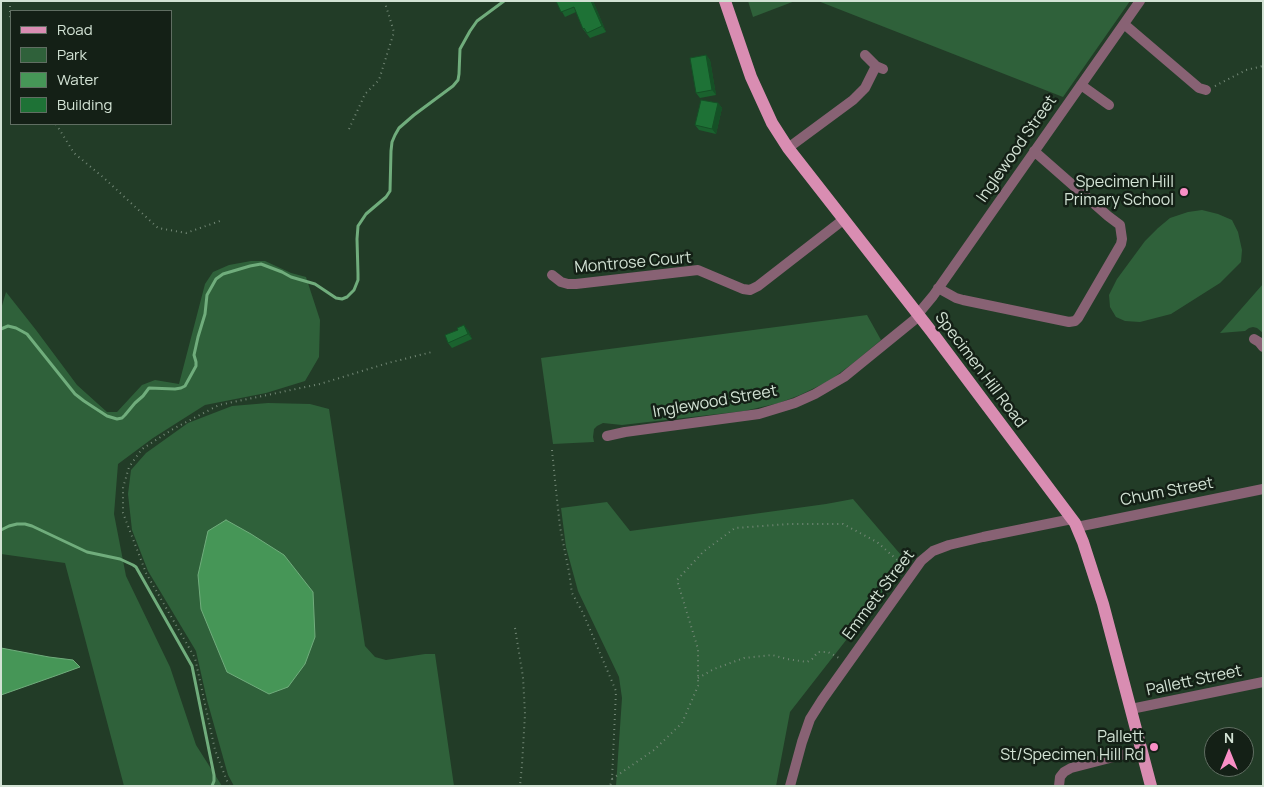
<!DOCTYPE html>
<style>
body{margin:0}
#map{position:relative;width:1264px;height:787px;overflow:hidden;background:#223c27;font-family:Manrope,sans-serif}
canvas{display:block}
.frame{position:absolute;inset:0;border:2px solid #d2e2d4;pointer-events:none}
.legend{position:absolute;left:10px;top:10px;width:162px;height:115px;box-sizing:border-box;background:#142016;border:1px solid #606e62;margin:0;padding:6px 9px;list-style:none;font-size:15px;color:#d2e2d4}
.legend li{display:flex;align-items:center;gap:10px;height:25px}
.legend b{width:25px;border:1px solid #606e62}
.north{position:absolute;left:1204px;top:727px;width:50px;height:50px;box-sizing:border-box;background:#142016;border:1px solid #606e62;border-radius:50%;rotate:0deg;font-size:14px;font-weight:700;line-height:20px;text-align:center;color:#d2e2d4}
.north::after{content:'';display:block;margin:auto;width:18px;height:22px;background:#fa8fc6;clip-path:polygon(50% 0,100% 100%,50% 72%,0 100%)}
</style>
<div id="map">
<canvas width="1264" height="787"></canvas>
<div class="frame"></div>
<ul class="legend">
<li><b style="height:6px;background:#d98db2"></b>Road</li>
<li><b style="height:14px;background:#2f613a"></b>Park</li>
<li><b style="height:14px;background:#469657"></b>Water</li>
<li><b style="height:14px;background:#1e7236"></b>Building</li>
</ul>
<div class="north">N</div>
</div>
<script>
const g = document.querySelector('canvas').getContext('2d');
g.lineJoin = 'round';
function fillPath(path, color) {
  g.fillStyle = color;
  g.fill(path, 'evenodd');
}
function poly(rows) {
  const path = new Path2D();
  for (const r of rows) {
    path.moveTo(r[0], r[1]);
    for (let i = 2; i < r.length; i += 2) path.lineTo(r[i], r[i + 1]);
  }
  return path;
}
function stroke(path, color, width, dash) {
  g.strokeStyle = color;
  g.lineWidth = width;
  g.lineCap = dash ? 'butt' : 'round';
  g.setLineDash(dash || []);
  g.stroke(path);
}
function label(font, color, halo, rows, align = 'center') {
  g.font = font + ' Manrope,sans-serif';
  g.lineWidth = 5;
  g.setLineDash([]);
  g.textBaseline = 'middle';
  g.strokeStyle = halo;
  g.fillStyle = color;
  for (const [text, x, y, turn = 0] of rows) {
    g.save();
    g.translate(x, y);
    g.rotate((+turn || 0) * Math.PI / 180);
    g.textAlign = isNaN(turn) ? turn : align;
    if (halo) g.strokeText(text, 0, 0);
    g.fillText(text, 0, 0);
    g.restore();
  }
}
const green = poly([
 [748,1,795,1,753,17],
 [818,1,1130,1,1063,97],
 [1202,210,1218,214,1232,220,1238,232,1242,250,1241,262,1220,283,1171,314,1140,322,1125,321,1116,317,1110,307,1109,295,1117,279,1145,241,1158,228,1170,218,1188,212],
 [251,261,265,261,291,273,306,277,320,320,319,357,305,381,266,393,205,405,153,438,118,464,114,514,126,576,170,667,196,745,222,786,124,786,65,563,1,554,1,309,6,292,36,330,77,385,107,412,117,412,142,385,155,380,179,384,205,284,213,272,229,265],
 [1263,284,1263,333,1257,328,1253,327,1249,328,1245,331,1220,333],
 [867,315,881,340,852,364,829,381,800,395,779,403,744,411,622,425,603,423,597,426,594,429,593,437,594,442,553,444,541,358],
 [268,403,310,404,329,409,365,646,375,657,386,660,425,654,435,654,454,786,234,786,228,775,207,700,196,651,148,571,132,530,128,494,131,470,146,453,188,423,232,406],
 [853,499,907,562,790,712,776,786,616,786,622,698,619,677,578,591,566,547,561,508,607,502,630,531,826,504]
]);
const water = poly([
 [226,520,251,534,284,555,313,592,315,637,305,664,288,687,269,694,227,672,201,609,198,575,208,531,226,520],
 [1,648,49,657,73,660,80,667,55,676,1,695,1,648]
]);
const stream = poly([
 [1,329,8,326,16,328,27,334,75,394,84,401,107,416,117,419,122,418,125,415,135,403,143,396,149,388,175,389,181,388,185,386,196,366,196,362,194,355,198,337,205,314,207,295,216,279,223,274,250,266,261,264,282,272,291,277,315,284,336,298,342,299,347,297,354,290,358,280,358,274,357,239,358,226,366,214,386,197,390,191,391,151,392,142,395,135,399,128,414,115,453,86,458,80,459,74,460,49,470,31,477,21,504,1],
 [1,530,9,526,17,524,25,524,32,526,87,552,120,559,133,565,136,567,192,666,214,775,214,781,212,786]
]);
const path = poly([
 [10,1,10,16,11,21],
 [1215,86,1246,70,1263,66],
 [56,124,74,153,104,178,158,228,186,233,220,221],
 [349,129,365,94,379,80,394,32,385,3,385,1],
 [552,450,556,490,560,527,569,572,572,593,583,613,616,691,612,779,610,786],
 [515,628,523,677,525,714,522,765,520,786],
 [698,678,714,669,744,658,772,655,787,659,807,662,812,659,818,652,828,652,839,658],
 [612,779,654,750,682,723,698,686,698,649,677,580,703,552,735,528,789,524,843,524,877,542,904,566],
 [229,786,215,750,195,658,146,573,123,513,123,488,129,467,142,449,173,429,219,405,320,384,388,363,432,352]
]);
const minor = poly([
 [1124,24,1199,88,1206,90],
 [865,55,876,66,883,69],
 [1081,85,1109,105],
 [788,148,853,100,865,88,876,66],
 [552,275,561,282,568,284,576,284,698,270,743,289,750,290,758,286,843,220],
 [938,288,956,298,963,300,1069,322,1075,321,1078,318,1121,244,1122,239,1120,225,1108,216,1034,151],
 [918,314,933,296,1140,1],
 [1254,339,1259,342,1263,347],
 [607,436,625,432,759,414,795,403,815,394,844,377,919,316],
 [1077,527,1263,489],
 [1131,709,1263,682],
 [790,786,802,742,810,719,822,700,921,561,933,551,949,545,983,537,1072,519],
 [1059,786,1060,777,1064,772,1071,768,1141,750]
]);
const major = poly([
 [725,1,751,77,772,123,788,148,931,331,1075,523,1083,542,1103,604,1151,786]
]);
const wall = poly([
 [556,1,593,1,606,32,590,38,583,29,576,12,565,17],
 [706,55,710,60,716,95,700,98,696,93],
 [718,103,722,108,716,134,699,130,695,125],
 [468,330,472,339,452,348,448,343]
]);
const shadedWall = poly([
 [591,1,593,1,606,32,602,26],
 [706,55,710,60,716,95,712,90],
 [718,103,722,108,716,134,712,129],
 [464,325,468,330,472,339,468,334]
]);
const building = poly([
 [556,1,591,1,602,26,587,33,584,28,583,29,574,7,561,12,556,1],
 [706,55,712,90,696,93,690,58,706,55],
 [701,100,718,103,712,129,695,125,701,100],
 [464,325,468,334,448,343,445,335,458,330,457,328,464,325]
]);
const markers = [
 [1184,192,5,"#fa8fc6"],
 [1154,747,5,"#fa8fc6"]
];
const streetNames = [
 ["Inglewood Street",1017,149,-55],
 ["Montrose Court",633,263,-5],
 ["Specimen Hill Road",980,370,53],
 ["Inglewood Street",715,402,-10],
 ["Chum Street",1167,492,-11],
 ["Emmett Street",879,595,-53],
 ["Pallett Street",1194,681,-12]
];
const poiNames = [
 ["Specimen Hill",1174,183],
 ["Primary School",1174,201],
 ["Pallett",1144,738],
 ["St/Specimen Hill Rd",1144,756]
];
fillPath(green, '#2f613a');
fillPath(water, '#469657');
stroke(water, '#70ad7c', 1);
stroke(stream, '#70ad7c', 3);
stroke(path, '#738876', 2, [1, 4]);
stroke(minor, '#886274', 10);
stroke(major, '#d98db2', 12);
fillPath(wall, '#1a622e');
fillPath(shadedWall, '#155026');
fillPath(building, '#1e7236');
stroke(building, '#155026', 1);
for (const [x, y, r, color] of markers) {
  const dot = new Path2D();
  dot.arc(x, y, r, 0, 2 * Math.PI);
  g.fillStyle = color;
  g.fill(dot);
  stroke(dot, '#142016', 2);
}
label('16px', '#d2e2d4', '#142016', streetNames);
label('16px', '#d2e2d4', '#142016', poiNames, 'right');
</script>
